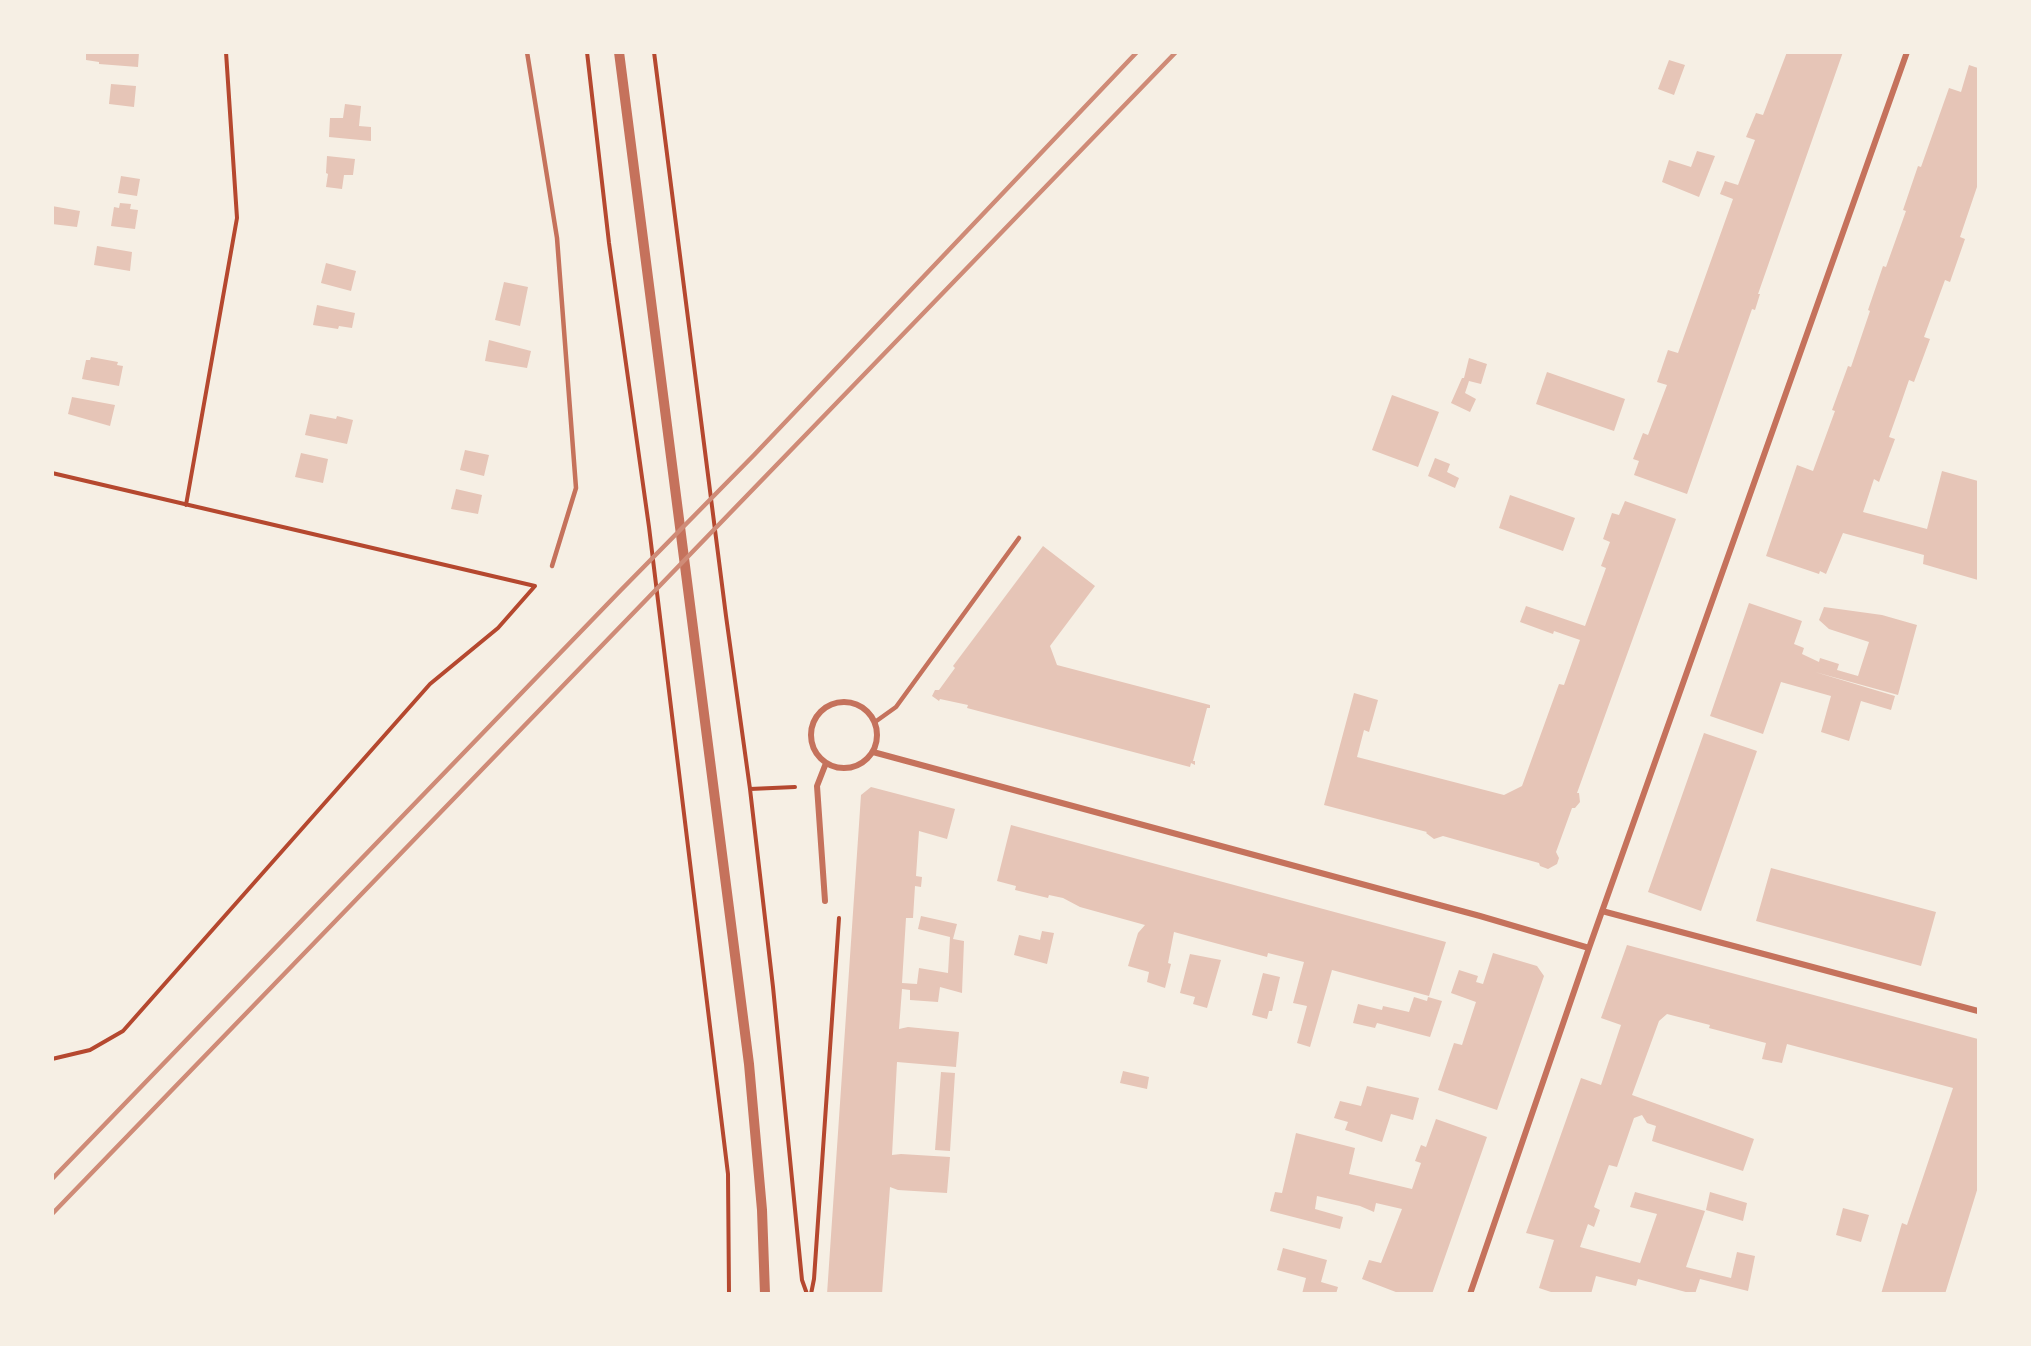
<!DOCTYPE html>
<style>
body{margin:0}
#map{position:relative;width:2031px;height:1346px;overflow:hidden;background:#f6efe4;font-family:"Sofia Sans Condensed",sans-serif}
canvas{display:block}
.frame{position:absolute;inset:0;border:54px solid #f6efe4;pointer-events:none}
</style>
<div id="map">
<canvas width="2031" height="1346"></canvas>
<div class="frame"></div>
</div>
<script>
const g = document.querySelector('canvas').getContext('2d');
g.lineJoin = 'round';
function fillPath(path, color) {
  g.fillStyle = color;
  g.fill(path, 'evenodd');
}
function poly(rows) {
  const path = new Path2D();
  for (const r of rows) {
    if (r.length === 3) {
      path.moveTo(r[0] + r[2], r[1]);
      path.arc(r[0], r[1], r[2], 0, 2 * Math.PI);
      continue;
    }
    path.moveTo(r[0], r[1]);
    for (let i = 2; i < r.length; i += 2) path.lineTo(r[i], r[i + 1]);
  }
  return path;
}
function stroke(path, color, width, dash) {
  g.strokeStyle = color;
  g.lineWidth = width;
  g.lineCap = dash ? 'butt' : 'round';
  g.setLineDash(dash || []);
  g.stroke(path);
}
const building = poly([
 [86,52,139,52,138,67,99,64,99,62,86,60],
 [1787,52,1843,52,1758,294,1760,294,1755,310,1752,309,1687,494,1634,475,1639,461,1633,459,1643,433,1648,435,1667,385,1657,382,1668,350,1678,353,1733,199,1720,194,1725,181,1738,185,1755,140,1746,137,1756,113,1763,115],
 [1669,60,1685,65,1674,95,1658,89],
 [1969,65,1978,68,1978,184,1960,237,1965,239,1950,282,1945,280,1924,337,1930,339,1914,382,1909,380,1899,409,1889,437,1895,439,1879,482,1874,479,1863,512,1927,529,1942,471,1978,481,1978,580,1923,564,1924,555,1843,533,1826,574,1820,571,1819,574,1766,556,1797,465,1813,471,1835,411,1832,410,1848,366,1851,367,1870,311,1868,310,1883,266,1886,267,1906,211,1903,210,1918,166,1921,167,1949,88,1961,92],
 [111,84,136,86,134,107,109,104],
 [345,104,361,106,359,126,371,127,371,141,329,137,330,118,343,118],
 [1697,151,1715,156,1699,197,1662,182,1669,160,1691,167],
 [327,156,355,159,353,175,344,175,342,189,326,187,328,174,326,173],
 [121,176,140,179,137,196,118,193],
 [120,203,131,204,130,209,138,210,135,229,111,226,114,207,119,208],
 [52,206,80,211,77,227,52,224],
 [97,246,132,252,130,271,94,265],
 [326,263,356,271,351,291,321,283],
 [504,282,528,287,520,326,495,320],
 [317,305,355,313,352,328,339,326,338,329,313,325],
 [489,340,531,351,527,368,485,361],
 [91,357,118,362,117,365,123,366,119,386,82,379,86,360,90,360],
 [1469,358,1487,364,1481,384,1469,381,1465,393,1476,399,1470,412,1451,403,1462,378,1464,378],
 [1547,372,1625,399,1614,431,1536,404],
 [1392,395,1439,412,1418,467,1372,450],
 [72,397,115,405,110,426,68,414],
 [310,414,336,419,337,416,353,420,347,444,305,435],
 [465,450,489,455,484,476,460,470],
 [301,453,328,459,323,483,295,477],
 [1435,458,1450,464,1447,472,1459,478,1455,488,1428,476],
 [456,489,482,495,478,514,451,509],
 [1510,495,1575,518,1563,551,1499,528],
 [1625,501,1676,519,1577,793,1579,793,1580,802,1575,808,1572,808,1556,852,1559,858,1557,864,1548,869,1540,866,1539,863,1443,836,1434,839,1426,833,1427,832,1324,805,1354,693,1378,700,1369,732,1364,730,1357,757,1504,795,1522,786,1559,684,1564,685,1580,640,1554,631,1553,634,1520,622,1526,606,1585,626,1606,568,1601,566,1610,542,1603,539,1612,513,1619,515],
 [1043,546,1095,586,1050,646,1057,665,1210,705,1210,708,1207,708,1193,761,1195,761,1195,765,1191,763,1190,767,967,708,968,705,940,699,939,701,932,696,935,690,939,690,955,668,953,666],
 [1749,603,1802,621,1794,644,1804,648,1802,654,1819,662,1820,658,1839,664,1837,670,1858,676,1869,642,1829,629,1819,620,1824,607,1882,615,1917,625,1898,695,1815,672,1895,696,1891,710,1861,701,1849,741,1821,732,1831,696,1781,682,1763,734,1710,716],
 [1704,733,1757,751,1701,911,1648,892],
 [871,787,955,809,947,839,919,831,916,876,922,877,921,887,915,886,913,918,906,918,902,983,917,984,919,968,948,973,950,937,918,929,921,916,957,924,953,939,964,941,962,993,940,987,938,1002,910,1000,910,990,902,989,899,1029,908,1027,959,1032,956,1067,897,1062,892,1155,901,1154,950,1157,947,1193,898,1190,890,1187,882,1294,827,1294,861,795],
 [1011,825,1446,942,1429,996,1332,970,1310,1047,1297,1043,1307,1006,1293,1003,1304,962,1268,953,1267,957,1174,932,1168,963,1171,964,1165,988,1147,982,1149,972,1128,966,1138,933,1145,925,1080,907,1063,898,1049,895,1048,898,1015,890,1016,886,997,881],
 [1771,868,1936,912,1921,966,1756,921],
 [1042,931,1054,933,1047,964,1014,955,1019,935,1040,940],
 [1627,945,1978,1039,1978,1187,1945,1294,1881,1294,1902,1223,1907,1225,1953,1088,1787,1044,1782,1063,1762,1059,1766,1043,1709,1028,1710,1025,1667,1014,1659,1021,1632,1095,1754,1139,1743,1171,1652,1141,1656,1126,1647,1123,1642,1115,1634,1118,1617,1167,1609,1165,1594,1207,1600,1210,1594,1227,1588,1224,1580,1247,1640,1263,1657,1214,1630,1207,1635,1192,1705,1211,1686,1267,1731,1278,1737,1252,1755,1256,1748,1291,1700,1279,1695,1294,1693,1294,1638,1279,1636,1286,1596,1276,1591,1294,1557,1294,1539,1288,1554,1240,1526,1233,1581,1078,1601,1085,1621,1025,1601,1018],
 [1493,953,1537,966,1544,976,1497,1110,1438,1090,1454,1043,1462,1045,1476,1002,1451,993,1459,970,1478,976,1476,982,1483,984],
 [1190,954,1221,960,1207,1008,1193,1004,1195,997,1180,993],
 [1263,973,1280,977,1272,1011,1269,1011,1267,1019,1252,1015],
 [1414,997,1427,1001,1428,997,1442,1001,1430,1037,1377,1023,1375,1028,1353,1023,1358,1004,1382,1010,1383,1006,1409,1012],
 [1123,1071,1149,1077,1147,1089,1120,1083],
 [941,1072,955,1073,950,1151,935,1150],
 [1367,1086,1419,1098,1413,1120,1391,1114,1382,1142,1345,1130,1348,1122,1334,1118,1340,1101,1361,1106],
 [1436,1119,1487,1137,1432,1294,1401,1294,1362,1279,1369,1260,1381,1263,1402,1209,1376,1203,1374,1212,1360,1206,1317,1196,1315,1209,1343,1217,1340,1229,1270,1211,1275,1192,1282,1193,1296,1133,1355,1148,1349,1174,1412,1189,1421,1163,1415,1161,1421,1145,1426,1147],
 [1710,1192,1747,1203,1743,1221,1706,1210],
 [1843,1208,1869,1215,1861,1242,1836,1235],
 [1283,1248,1327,1260,1321,1282,1338,1287,1336,1294,1302,1294,1306,1278,1277,1270]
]);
const path = poly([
 [587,52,609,243,649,527,728,1174,729,1294],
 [654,52,726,616,750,789,773,987,802,1280,807,1294],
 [52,473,535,586,498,628,430,684,123,1031,90,1050,52,1059],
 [186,505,237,218,226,52],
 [750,789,795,787],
 [811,1294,814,1279,839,918]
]);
const service = poly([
 [527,52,557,238,576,488,552,566],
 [875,722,896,707,1019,538]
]);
const minor = poly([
 [844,735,33],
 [873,752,1480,916,1589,948],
 [825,901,817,786,826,763],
 [1602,911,1978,1011],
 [1470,1294,1589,948,1907,52]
]);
const tertiary = poly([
 [619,52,749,1064,762,1210,765,1294]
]);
const rail = poly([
 [52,1179,621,590,754,455,1137,52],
 [52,1214,1176,52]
]);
fillPath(building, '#e6c5b7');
stroke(path, '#b5482f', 4);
stroke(service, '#c5725c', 4.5);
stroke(minor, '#c5725c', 6);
stroke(tertiary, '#c5725c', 10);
stroke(rail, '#cf8b77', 4.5);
</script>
